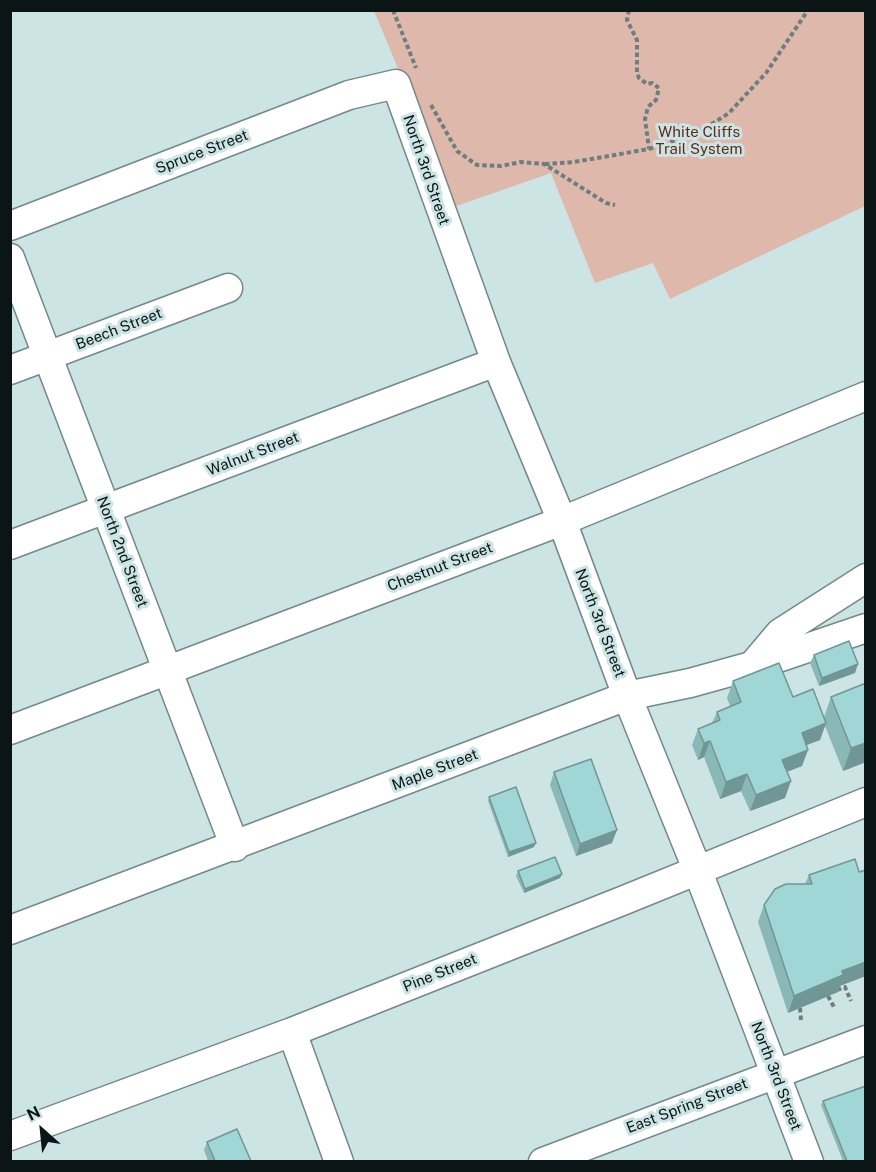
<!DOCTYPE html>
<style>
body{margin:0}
#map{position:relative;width:876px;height:1172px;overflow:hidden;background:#cce4e4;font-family:"Public Sans",sans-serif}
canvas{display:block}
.frame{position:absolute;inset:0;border:12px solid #0c1515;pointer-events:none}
.north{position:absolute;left:12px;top:1100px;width:60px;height:60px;-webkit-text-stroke:4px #cce4e4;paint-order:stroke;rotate:333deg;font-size:16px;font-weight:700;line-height:24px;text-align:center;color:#0c1515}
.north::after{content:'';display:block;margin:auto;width:21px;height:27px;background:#0c1515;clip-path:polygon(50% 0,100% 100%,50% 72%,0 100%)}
</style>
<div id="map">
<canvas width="876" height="1172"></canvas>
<div class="frame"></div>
<div class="north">N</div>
</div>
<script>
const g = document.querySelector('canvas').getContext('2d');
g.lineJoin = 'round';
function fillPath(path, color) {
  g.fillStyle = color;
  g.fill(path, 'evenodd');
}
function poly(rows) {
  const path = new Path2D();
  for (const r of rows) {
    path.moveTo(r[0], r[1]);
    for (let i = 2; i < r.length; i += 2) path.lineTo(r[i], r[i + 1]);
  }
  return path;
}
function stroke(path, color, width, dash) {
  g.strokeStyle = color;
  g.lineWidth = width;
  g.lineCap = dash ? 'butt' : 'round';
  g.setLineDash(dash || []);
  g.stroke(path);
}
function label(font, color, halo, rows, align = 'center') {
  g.font = font + ' "Public Sans",sans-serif';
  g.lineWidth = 6;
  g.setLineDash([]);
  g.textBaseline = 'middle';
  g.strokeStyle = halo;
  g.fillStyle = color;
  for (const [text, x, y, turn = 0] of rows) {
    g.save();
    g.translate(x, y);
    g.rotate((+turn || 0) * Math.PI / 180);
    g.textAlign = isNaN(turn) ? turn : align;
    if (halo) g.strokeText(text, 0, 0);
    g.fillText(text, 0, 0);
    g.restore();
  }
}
const green = poly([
 [374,11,865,11,865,206,670,299,653,263,595,283,551,173,448,209,397,66]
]);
const path = poly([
 [393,10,416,68],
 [629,10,627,20,637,40,637,73,639,78,647,84,652,83,659,88,656,100,648,107,645,119,649,149],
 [431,105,457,151,477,165,501,166,521,162,544,164,606,203,615,205],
 [545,164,574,162,649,149,698,133,729,113,766,73,808,10],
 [837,990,845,987,851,1001],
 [828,996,834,1007],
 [800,1008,801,1020]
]);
const minor = poly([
 [10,226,349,95,396,84,496,362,562,521,627,696,697,869,809,1162],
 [10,258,235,847],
 [10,370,228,288],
 [10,545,496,362],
 [753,665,780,633,866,578],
 [10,730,562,521,866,396],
 [10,930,627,696,690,683,766,662,866,628],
 [292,1032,339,1162],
 [10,1136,292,1032,622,901,866,802],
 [543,1162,866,1040]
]);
const wall = poly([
 [814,655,855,673,819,686,810,663],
 [733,681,793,697,824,717,831,697,866,762,843,771,825,726,820,740,806,745,802,766,787,772,785,798,750,811,741,791,720,799,704,757,698,760,692,745,698,729,712,723,717,712,730,706,727,698],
 [554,772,612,843,576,856,550,785],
 [489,797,534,847,508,857,488,801],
 [855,859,840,986,838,992,788,1013,758,922,764,905,805,884,809,875],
 [518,871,562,874,560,878,524,893,516,876],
 [823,1101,866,1161,843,1161,821,1105],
 [207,1142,251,1161,208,1161,204,1150]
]);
const shadedWall = poly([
 [858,664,855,673,819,686,822,678],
 [826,723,820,740,796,749,802,733],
 [710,741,704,757,698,760,704,743],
 [866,743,866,762,843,771,851,748],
 [808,750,802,766,776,776,782,760],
 [747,774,741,791,720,799,726,782],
 [791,781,785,798,750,811,756,795],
 [617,830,612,843,576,856,580,844],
 [536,843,534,847,508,857,509,852],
 [562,874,560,878,524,893,525,889],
 [866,962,866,976,840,986,838,992,788,1013,794,996,842,971]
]);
const building = poly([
 [849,641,858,664,822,678,814,655,849,641],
 [779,663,793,697,813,689,826,723,802,733,808,750,782,760,791,781,756,795,747,774,726,782,710,741,704,743,698,729,720,720,717,712,741,702,733,681,779,663],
 [866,683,866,743,851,748,831,697,866,683],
 [591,759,617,830,580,844,554,772,591,759],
 [516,787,536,843,509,852,489,797,516,787],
 [555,857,562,874,525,889,518,871,555,857],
 [855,859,859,872,866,870,866,962,842,971,843,975,794,996,764,905,775,889,786,884,812,884,809,875,855,859],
 [866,1086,866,1161,847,1161,823,1101,866,1086],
 [237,1129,251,1161,215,1161,207,1142,237,1129]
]);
const parkNames = [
 ["White Cliffs",699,132],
 ["Trail System",699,149]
];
const streetNames = [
 ["Spruce Street",202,152,-21],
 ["North 3rd Street",426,170,71],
 ["Beech Street",119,329,-21],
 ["Walnut Street",253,454,-21],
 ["North 2nd Street",122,552,69],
 ["Chestnut Street",440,567,-21],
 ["North 3rd Street",600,623,69],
 ["Maple Street",435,770,-21],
 ["Pine Street",440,973,-22],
 ["North 3rd Street",776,1076,69],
 ["East Spring Street",687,1106,-21]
];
fillPath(green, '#deb8ab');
stroke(minor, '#738989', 31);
stroke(path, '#6d7e7e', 4, [4.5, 3]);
stroke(minor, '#fff', 28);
fillPath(wall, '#8ab8b7');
fillPath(shadedWall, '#709695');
fillPath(building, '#a0d6d5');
stroke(building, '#709695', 1.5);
label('15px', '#612a17', '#cce4e4', parkNames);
label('15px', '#0c1515', '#cce4e4', streetNames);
</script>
